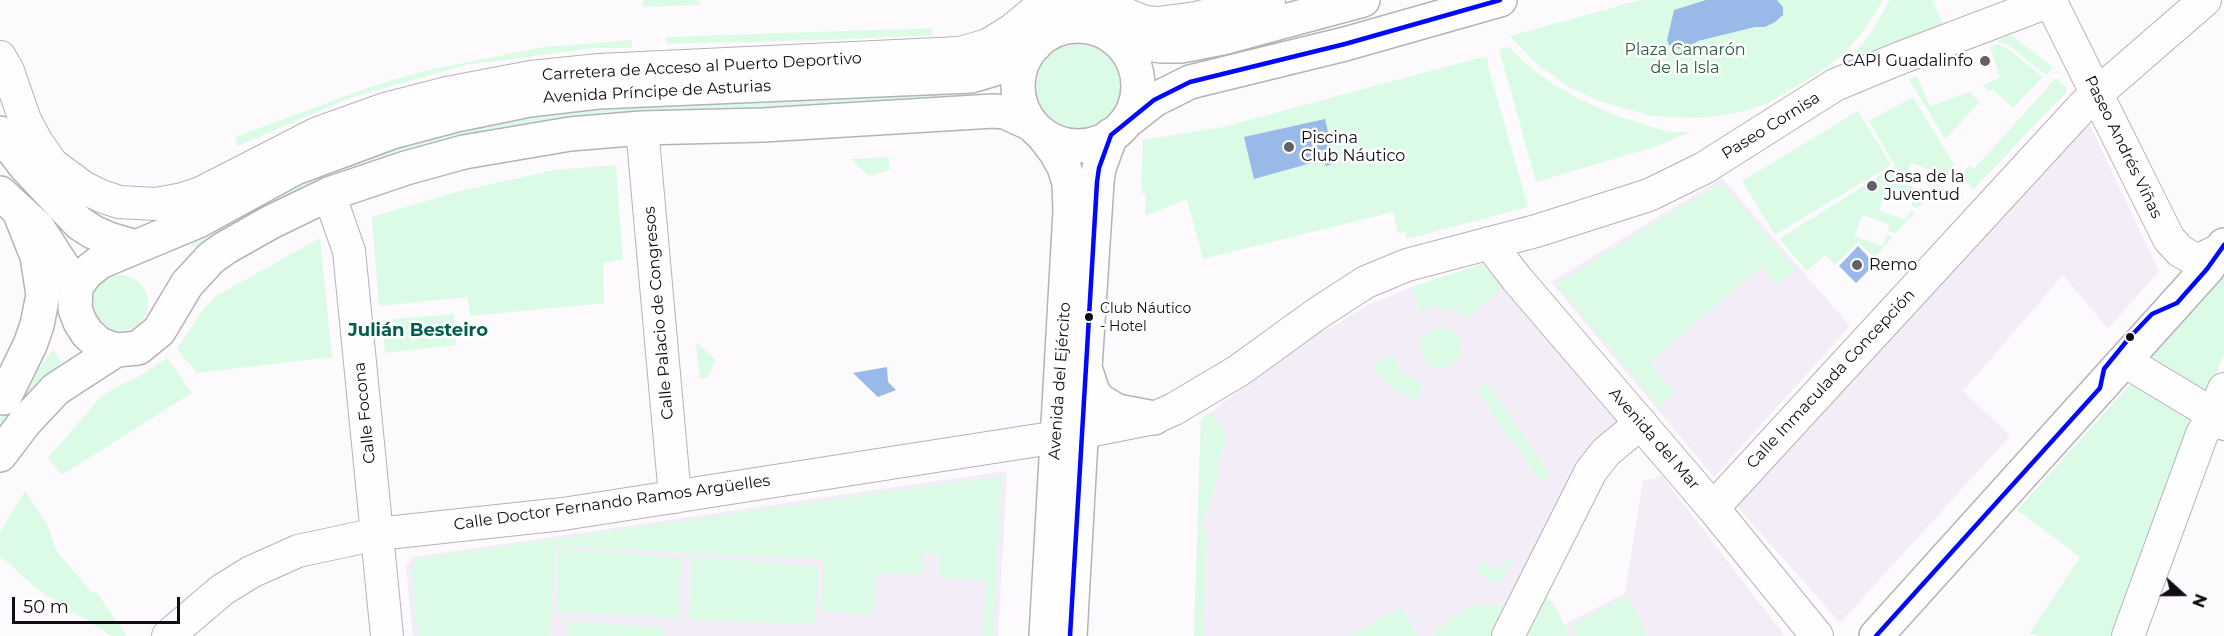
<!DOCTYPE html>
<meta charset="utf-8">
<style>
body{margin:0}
#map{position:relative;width:2224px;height:636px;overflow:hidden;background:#fcfafd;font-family:Montserrat,sans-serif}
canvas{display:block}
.north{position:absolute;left:2152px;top:564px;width:60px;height:60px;-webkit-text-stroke:4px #fff;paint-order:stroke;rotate:111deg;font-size:16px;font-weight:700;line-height:24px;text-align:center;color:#110c14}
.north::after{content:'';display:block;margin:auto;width:21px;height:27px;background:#110c14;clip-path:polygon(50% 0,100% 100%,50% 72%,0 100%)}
.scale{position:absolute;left:12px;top:597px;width:168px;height:27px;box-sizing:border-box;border:3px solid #110c14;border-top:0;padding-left:8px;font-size:18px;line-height:21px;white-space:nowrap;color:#110c14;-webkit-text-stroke:4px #fff;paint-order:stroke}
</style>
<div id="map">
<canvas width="2224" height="636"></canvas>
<div class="north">N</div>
<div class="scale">50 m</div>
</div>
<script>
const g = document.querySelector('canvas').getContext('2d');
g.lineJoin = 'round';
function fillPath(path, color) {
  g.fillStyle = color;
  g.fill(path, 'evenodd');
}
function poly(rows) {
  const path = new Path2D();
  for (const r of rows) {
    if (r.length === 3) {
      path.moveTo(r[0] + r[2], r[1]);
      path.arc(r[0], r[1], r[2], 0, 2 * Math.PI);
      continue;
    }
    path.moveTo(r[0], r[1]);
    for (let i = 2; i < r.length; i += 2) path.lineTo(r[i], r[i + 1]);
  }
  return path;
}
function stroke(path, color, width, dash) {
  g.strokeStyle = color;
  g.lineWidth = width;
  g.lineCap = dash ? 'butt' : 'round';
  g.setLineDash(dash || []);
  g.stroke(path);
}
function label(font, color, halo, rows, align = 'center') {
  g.font = font + ' Montserrat,sans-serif';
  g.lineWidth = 5;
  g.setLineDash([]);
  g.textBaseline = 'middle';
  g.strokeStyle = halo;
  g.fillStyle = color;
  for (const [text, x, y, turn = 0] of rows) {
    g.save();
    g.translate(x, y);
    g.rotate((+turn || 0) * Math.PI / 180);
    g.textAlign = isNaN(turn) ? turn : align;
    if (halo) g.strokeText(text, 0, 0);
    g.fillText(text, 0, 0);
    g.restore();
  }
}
const built = poly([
 [2086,117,2159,271,2108,329,2063,275,1963,391,2010,436,1840,623,1736,505],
 [1722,178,1850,326,1714,477,1551,282],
 [1482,264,1621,424,1498,636,1194,636,1201,419,1320,332,1335,326,1362,308,1412,287],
 [1007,471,998,636,413,636,406,567,413,557],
 [1661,475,1785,636,1570,636,1564,625,1625,593,1643,480,1653,479]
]);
const green = poly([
 [643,0,699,0,700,5,643,7],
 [1640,0,1883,0,1864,30,1845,53,1820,72,1770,102,1748,110,1721,116,1696,118,1651,116,1599,101,1569,87,1538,65,1510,36],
 [1890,0,1932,0,1944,25,1861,59,1855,52,1869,36],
 [932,28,932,35,825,40,667,44,666,37],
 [2007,35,2013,36,2053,67,2046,75,2008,45,1997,42],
 [632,40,632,48,595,48,466,65,350,98,238,146,235,137,367,88,424,71,543,47],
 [1078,87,43],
 [1997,44,2007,48,2043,77,2013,108,1993,89,1989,92,1982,85,2000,78,1990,47],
 [1509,47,1522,60,1548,81,1575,97,1614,115,1652,127,1670,132,1691,132,1654,147,1536,182,1499,49],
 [1482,57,1488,59,1488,66,1528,207,1407,239,1405,232,1398,233,1393,212,1203,259,1187,199,1145,216,1146,194,1141,193,1143,140,1223,127],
 [1917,76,1930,106,1969,92,1980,102,1945,139,1909,79],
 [2056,78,2067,88,2066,92,1974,189,1960,175,1969,166,1974,169],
 [940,90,941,101,671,112,266,206,266,201,305,181,398,145,542,113,615,104],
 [1913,97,1955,166,1942,180,1936,178,1938,173,1911,163,1903,184,1930,192,1935,183,1940,185,1918,208,1911,206,1914,198,1887,189,1879,211,1906,220,1910,211,1915,212,1896,233,1888,231,1890,225,1863,215,1854,236,1882,246,1887,235,1893,236,1875,258,1858,242,1835,265,1825,255,1807,271,1779,239,1895,166,1869,121],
 [1858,111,1891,165,1775,235,1742,181],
 [889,157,889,170,869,176,851,159],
 [616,165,623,260,603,263,604,303,470,316,468,297,379,306,372,217,456,192,554,170],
 [1721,182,1796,270,1777,285,1761,267,1650,362,1675,394,1659,407,1556,284],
 [251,206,256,217,200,248,192,246,192,241],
 [320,238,332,357,197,373,177,349,203,310,216,296],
 [1482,264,1502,287,1468,318,1455,311,1436,306,1420,312,1412,287],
 [2224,271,2224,353,2211,390,2212,397,2141,352],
 [120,303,28],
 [454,314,456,345,385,353,383,320],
 [1441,348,20],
 [696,342,716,360,707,378,700,379],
 [53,350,62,362,42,384,0,440,0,419],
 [1392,354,1402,372,1423,384,1417,401,1392,388,1376,372,1373,363],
 [167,358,192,393,62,475,48,458,99,399,110,390,140,376],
 [2134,380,2195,417,2119,636,2040,636,2030,633,2080,557,2017,510],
 [1487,383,1550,475,1541,481,1477,391],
 [1211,412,1227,436,1216,469,1220,470,1201,529,1207,532,1203,636,1194,636,1201,419],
 [1002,476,993,636,983,636,986,580,938,577,940,554,923,553,922,574,875,573,874,615,821,611,824,559,556,547,550,636,418,636,411,569,419,558],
 [25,491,48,526,56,550,91,592,97,593,127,636,112,636,37,589,0,556,0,532],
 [559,549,681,558,679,618,556,612],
 [692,556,819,567,814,625,689,619],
 [1514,557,1499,585,1477,573,1481,561,1499,569,1502,568,1507,558],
 [1628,595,1647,636,1577,636,1572,625],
 [1547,596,1556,608,1570,636,1527,636],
 [1481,605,1498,605,1511,610,1498,636,1435,636,1434,632,1468,607],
 [1402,607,1418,636,1348,636],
 [569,622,665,627,664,636,568,636]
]);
const water = poly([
 [1706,0,1777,0,1783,7,1783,15,1775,22,1765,27,1755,27,1698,41,1692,46,1679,49,1669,45,1667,40,1674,10],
 [1325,119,1334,157,1332,164,1326,166,1322,160,1254,179,1244,137],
 [1858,246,1875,264,1856,283,1839,266],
 [887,367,888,382,896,390,878,397,853,373]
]);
const minor = poly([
 [2050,0,2169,239,2180,251,2194,259,2203,258,2221,249],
 [0,57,8,71,25,120,36,141,52,164,83,187,101,196,119,202,156,204,183,199,201,193,318,133,385,109,447,93,531,77,599,70,960,53,988,45,1012,30,1035,11,1066,2,1082,1,1098,3,1145,22,1158,23,1196,18,1269,0],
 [642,128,675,497],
 [329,194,349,251,387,636],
 [1489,243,1517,279,1713,508,1817,636],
 [2122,363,2133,366,2201,407,2224,424],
 [1713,508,2085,104,2205,0],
 [168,636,222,590,251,572,298,551,377,534,563,514,1058,437,1154,418,1174,409,1238,371,1318,313,1366,282,1407,265,1536,231,1649,195,1704,168,1835,85,1895,60,2050,1],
 [1508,636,1591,471,1606,452,1641,423],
 [2128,636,2202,434,2213,415,2224,389]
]);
const major = poly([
 [1042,134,1055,151,1064,167,1069,183,1070,211,1046,636],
 [1085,368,1094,395,1102,402,1117,411,1154,418],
 [4,398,30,345,37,325,43,295,37,256,21,216],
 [0,455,25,422,56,389,116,350],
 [1070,636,1085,368,1097,182,1099,168,1111,135],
 [1876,636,2207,269,2224,245]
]);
const highway = poly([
 [1078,86,60],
 [1106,33,1137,43,1162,46,1181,46,1222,38,1363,0],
 [1126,122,1154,100,1190,82,1345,44,1500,0],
 [1031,124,1005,112,993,111,763,125,642,128,570,134,464,152,406,168,329,194,271,222,225,248,211,258,187,284,159,331,138,348,116,350,99,344,87,333,80,322,75,309,76,287,86,273,100,262,198,221,295,168,392,132,456,115,529,100,598,92,971,76,998,68,1035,45],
 [0,133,26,167,79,223,93,232,109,239,136,247],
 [0,193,38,228,76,287]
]);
const bus1 = poly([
 [1070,636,1097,182,1099,168,1111,135,1154,100,1190,82,1345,44,1500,0],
 [1876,636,2100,388,2104,369,2130,337,2152,314,2177,303,2207,269,2224,245]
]);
const markers = [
 [1985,61,6,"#635f66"],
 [1289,147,6,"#635f66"],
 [1872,186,6,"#635f66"],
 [1857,265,6,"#635f66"],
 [1089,317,5,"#110c14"],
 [2130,337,5,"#110c14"]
];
const busNames = [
 ["Club Náutico",1100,309],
 ["- Hotel",1100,327]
];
const parkNames = [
 ["Plaza Camarón",1685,50],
 ["de la Isla",1685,68]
];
const poiNames = [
 ["CAPI Guadalinfo",1973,61,"right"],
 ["Piscina",1301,138],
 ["Club Náutico",1301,156],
 ["Casa de la",1884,177],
 ["Juventud",1884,195],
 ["Remo",1869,265]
];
const streetNames = [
 ["Carretera de Acceso al Puerto Deportivo",702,67,-3],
 ["Avenida Príncipe de Asturias",657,92,-3],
 ["Paseo Cornisa",1771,126,-32],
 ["Paseo Andrés Viñas",2123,147,64],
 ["Calle Palacio de Congresos",659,313,-95],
 ["Calle Inmaculada Concepción",1831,379,-47],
 ["Avenida del Ejército",1060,381,-86],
 ["Calle Focona",365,413,-96],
 ["Avenida del Mar",1654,439,49],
 ["Calle Doctor Fernando Ramos Argüelles",612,503,-8]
];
const neighbourhoodNames = [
 ["Julián Besteiro",418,331]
];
fillPath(built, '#f3edf8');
fillPath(green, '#dcfbe6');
fillPath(water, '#99bae9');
stroke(minor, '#b6b2b8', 34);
stroke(major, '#b6b2b8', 36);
stroke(highway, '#b6b2b8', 36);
stroke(minor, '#fffeff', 32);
stroke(major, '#fffeff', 33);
stroke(highway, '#fffeff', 33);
stroke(bus1, '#0008ff', 4.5);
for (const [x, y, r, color] of markers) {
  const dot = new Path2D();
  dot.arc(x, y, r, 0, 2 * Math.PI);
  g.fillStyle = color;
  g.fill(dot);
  stroke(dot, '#fff', 2);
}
label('14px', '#110c14', '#fff', busNames, 'left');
label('16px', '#26613f', '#fff', parkNames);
label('16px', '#110c14', '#fff', poiNames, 'left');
label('16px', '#110c14', '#fff', streetNames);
label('bold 18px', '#015d4d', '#fff', neighbourhoodNames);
</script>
